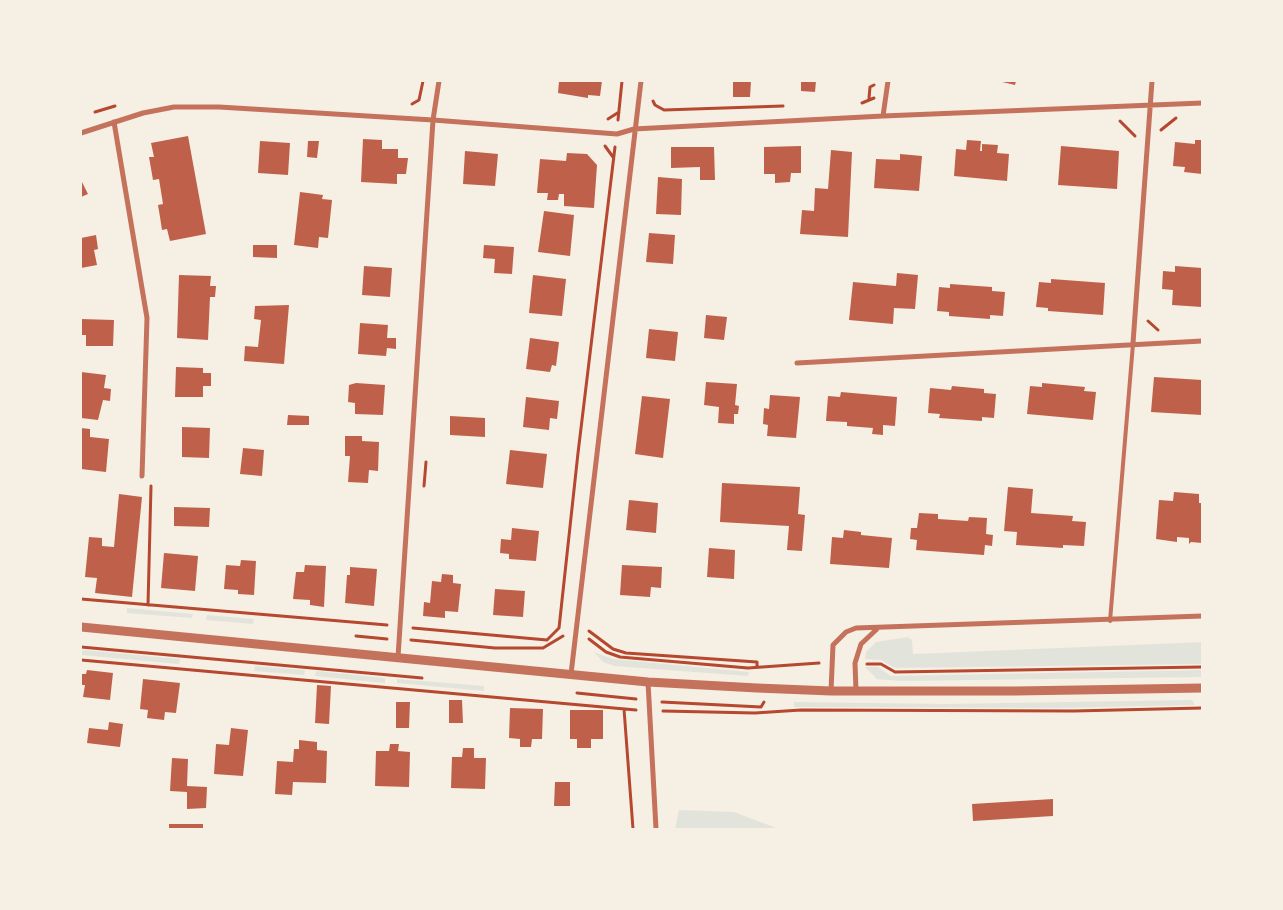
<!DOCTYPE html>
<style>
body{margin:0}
#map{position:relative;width:1283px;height:910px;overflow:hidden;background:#f6efe4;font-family:"Varela Round",sans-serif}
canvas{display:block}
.frame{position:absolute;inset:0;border:82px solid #f6efe4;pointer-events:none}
</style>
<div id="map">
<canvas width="1283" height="910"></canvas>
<div class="frame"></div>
</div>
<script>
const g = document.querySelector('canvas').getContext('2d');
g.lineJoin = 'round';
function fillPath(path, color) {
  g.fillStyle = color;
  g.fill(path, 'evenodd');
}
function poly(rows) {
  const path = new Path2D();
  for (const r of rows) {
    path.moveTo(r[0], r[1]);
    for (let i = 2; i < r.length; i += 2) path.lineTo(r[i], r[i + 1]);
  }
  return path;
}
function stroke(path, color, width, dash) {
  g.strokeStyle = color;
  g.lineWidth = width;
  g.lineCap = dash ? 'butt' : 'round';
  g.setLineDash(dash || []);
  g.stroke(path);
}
const green = poly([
 [127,608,193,614,192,618,127,613],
 [207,615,254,619,253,624,206,620],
 [908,637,912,640,913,654,1202,642,1202,664,895,668,881,660,865,659,866,652,876,642],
 [83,650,180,659,179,664,81,655],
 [594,652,613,659,749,672,748,676,614,666,603,662],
 [255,666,305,670,304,675,254,671],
 [865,667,878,667,891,676,1202,670,1202,677,899,681,877,679],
 [316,671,385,678,385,683,315,676],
 [397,679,484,686,484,691,397,683],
 [1192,700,1195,705,1057,708,794,707,794,702,946,704],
 [679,810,734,812,779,829,675,829]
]);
const building = poly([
 [559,81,602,81,600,96,588,95,588,98,558,93],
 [733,81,751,81,750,97,733,97],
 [801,81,816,81,815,92,801,91],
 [998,81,1016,81,1015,85],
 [188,136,206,234,170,241,167,229,162,230,160,217,158,205,163,204,159,179,153,180,149,157,154,157,151,143],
 [363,139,382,140,382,149,398,149,398,158,408,158,406,174,397,174,397,184,361,182],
 [967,140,981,141,980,151,982,151,982,144,998,145,997,153,1009,154,1007,181,954,176,956,149,966,150],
 [1195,140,1202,140,1202,174,1184,172,1185,167,1173,166,1175,142,1195,144],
 [260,141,290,143,288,175,258,173],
 [308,141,319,141,317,158,307,157],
 [801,146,801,173,791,173,790,182,775,183,775,174,764,174,764,147],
 [1061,146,1119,151,1117,189,1058,185],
 [671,147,714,147,715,180,700,180,700,167,671,168],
 [831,150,852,152,848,237,800,234,802,210,814,211,815,188,828,189],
 [465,151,498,154,495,186,463,184],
 [567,153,587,154,597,165,594,208,564,206,564,194,559,194,558,200,547,200,548,193,537,193,540,159,566,161],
 [900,154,922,156,919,191,874,188,876,159,900,160],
 [658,177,682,179,681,215,656,214],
 [81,180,88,194,81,197],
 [300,192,323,195,322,199,332,200,328,238,319,237,318,248,294,245],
 [544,211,574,215,570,256,538,252],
 [649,233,675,235,673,264,646,262],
 [96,235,98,249,94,250,97,265,81,268,81,238],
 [253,245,277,245,277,258,253,257],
 [484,245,514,247,512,274,494,273,495,259,483,258],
 [364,266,392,268,390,297,362,295],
 [1175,266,1202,268,1202,307,1172,305,1173,290,1162,289,1163,271,1175,272],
 [897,273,918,275,915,309,894,308,893,324,849,320,853,282,896,286],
 [179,275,211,276,210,286,216,286,215,297,210,297,208,340,177,338],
 [533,275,566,279,562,316,529,313],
 [1051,279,1105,283,1103,315,1048,311,1048,308,1036,307,1039,282,1051,283],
 [950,284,992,287,992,291,1005,292,1003,316,990,315,990,319,949,316,949,312,937,311,939,287,950,288],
 [289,305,284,364,244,361,245,346,258,347,261,320,254,319,255,306],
 [706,315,727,317,724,340,704,338],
 [81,319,114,320,113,346,86,346,86,335,81,335],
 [360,323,388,325,387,338,396,338,396,349,387,348,386,356,358,354],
 [649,329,678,332,675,361,646,358],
 [530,338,559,342,556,366,552,365,550,372,526,369],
 [176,367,203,368,203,373,211,373,211,386,203,386,203,397,175,397],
 [81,372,106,375,104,388,111,389,110,401,103,400,98,420,81,418],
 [1154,377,1202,380,1202,415,1151,412],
 [706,382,737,384,735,405,739,406,738,414,734,414,734,424,718,423,719,407,704,405],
 [356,383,385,385,383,415,355,414,355,403,348,402,349,385],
 [1042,383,1085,387,1084,391,1096,392,1093,420,1027,414,1030,386,1042,387],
 [952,386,984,389,984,393,996,394,994,418,982,417,982,421,939,418,940,414,928,413,930,388,951,390],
 [841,392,897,397,895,426,883,425,883,435,872,434,873,428,847,426,847,422,826,421,828,396,840,397],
 [770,395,800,397,796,438,767,436,768,425,763,424,764,408,769,409],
 [642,396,670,399,663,458,635,454],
 [526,397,559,401,557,419,550,418,549,430,523,427],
 [288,415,309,416,309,425,287,425],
 [450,416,485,418,485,437,450,435],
 [182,427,210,428,209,458,182,457],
 [81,428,90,429,90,437,109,439,106,472,81,469],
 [345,436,362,436,362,441,379,442,378,471,369,470,368,483,348,482,350,456,345,456],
 [243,448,264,450,262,476,240,474],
 [510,450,547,454,543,488,506,484],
 [722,483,800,487,798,514,805,515,802,551,787,550,789,526,720,522],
 [1008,487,1033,489,1031,513,1073,516,1072,521,1086,522,1084,546,1063,545,1063,548,1016,545,1017,532,1004,531],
 [1174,492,1199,494,1199,503,1202,503,1202,543,1191,542,1189,544,1189,538,1177,537,1177,542,1156,539,1159,500,1173,501],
 [119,494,142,497,132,597,95,593,97,578,85,577,89,537,102,538,102,546,114,547],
 [629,500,658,503,656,533,626,530],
 [174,507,210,508,209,527,174,526],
 [919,513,938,514,938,519,968,521,969,517,987,518,986,534,993,535,992,546,985,545,984,555,916,550,917,540,910,539,911,528,917,528],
 [512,528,539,531,536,561,509,559,509,554,500,553,501,539,511,540],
 [844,530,861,532,861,535,892,538,889,568,830,564,832,537,843,538],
 [709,548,735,550,734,579,707,577],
 [164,553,198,556,195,591,161,588],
 [241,560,256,561,254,595,238,594,238,590,224,589,226,565,240,566],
 [305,565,326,566,324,607,310,605,310,600,293,599,296,572,304,572],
 [622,565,662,567,661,588,651,587,650,597,620,595],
 [350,567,377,569,374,606,345,603,347,575,350,575],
 [442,574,453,575,453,583,461,584,458,612,445,611,445,618,423,616,424,602,430,603,432,581,441,582],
 [495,589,525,591,523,617,493,615],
 [87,670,113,673,110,700,83,697,85,685,81,685,81,674,86,674],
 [143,679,180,683,176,713,165,712,164,720,147,718,148,710,140,709],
 [317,685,331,686,329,724,315,723],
 [449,700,462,700,463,723,449,723],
 [396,702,410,702,409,728,396,728],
 [510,708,543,709,542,739,532,739,531,747,520,747,520,739,509,738],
 [570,710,603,710,603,739,591,739,591,748,577,748,577,739,570,739],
 [109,722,123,724,120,747,87,743,89,728,108,730],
 [231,728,248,730,243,776,214,774,216,744,229,745],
 [299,740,317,742,317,750,327,751,326,783,293,782,292,795,275,794,277,761,293,762,294,749,299,749],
 [390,744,399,744,398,751,410,752,409,787,375,786,376,751,389,751],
 [463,748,474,748,474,758,486,758,485,789,451,788,452,757,462,757],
 [172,758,188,759,187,786,207,787,206,808,187,809,187,792,170,791],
 [555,782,570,782,570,806,554,806],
 [1053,799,1053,816,973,821,972,804],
 [169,824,203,824,203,829,169,829]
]);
const path = poly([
 [869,98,870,87,874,85],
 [653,101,655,105,664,110,783,106],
 [862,103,874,98],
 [412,104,419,100,423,81],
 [95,112,115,106],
 [608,119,619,112],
 [618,120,622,81],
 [1120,121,1135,136],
 [1161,130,1176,118],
 [605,146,613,157],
 [1148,321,1158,330],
 [424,486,426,462],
 [81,599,387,625],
 [148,605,151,486],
 [413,628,547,640,559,628,578,453,615,147],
 [589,631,613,649,626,653,757,662,757,667],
 [356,636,387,639],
 [589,639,606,652,620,657,748,668,819,663],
 [411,640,495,648,543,648,563,636],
 [81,647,422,678],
 [81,660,636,710],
 [867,664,881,664,895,672,1202,667],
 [577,693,636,699],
 [662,702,761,707,764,702],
 [624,709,633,829],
 [663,711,755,713,801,710,1074,711,1202,708]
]);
const service = poly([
 [1110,621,1133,344]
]);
const minor = poly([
 [883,116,888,81],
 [114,122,147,318,142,476],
 [81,133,143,113,174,107,219,107,433,120,617,134,634,129,883,116,1202,103],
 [1133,343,1152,81],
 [797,363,1202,341],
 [398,657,433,120,439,81],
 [571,674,641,81],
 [648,682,656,829],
 [831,691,833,645,846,632,856,628,1202,616],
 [856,691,855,663,861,644,877,629]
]);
const tertiary = poly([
 [81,627,648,682,757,688,831,691,1016,691,1202,688]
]);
fillPath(green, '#e2e4dc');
fillPath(building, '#bf614a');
stroke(path, '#b5482f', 3);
stroke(service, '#c5725c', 4);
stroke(minor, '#c5725c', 5);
stroke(tertiary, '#c5725c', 9);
</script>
